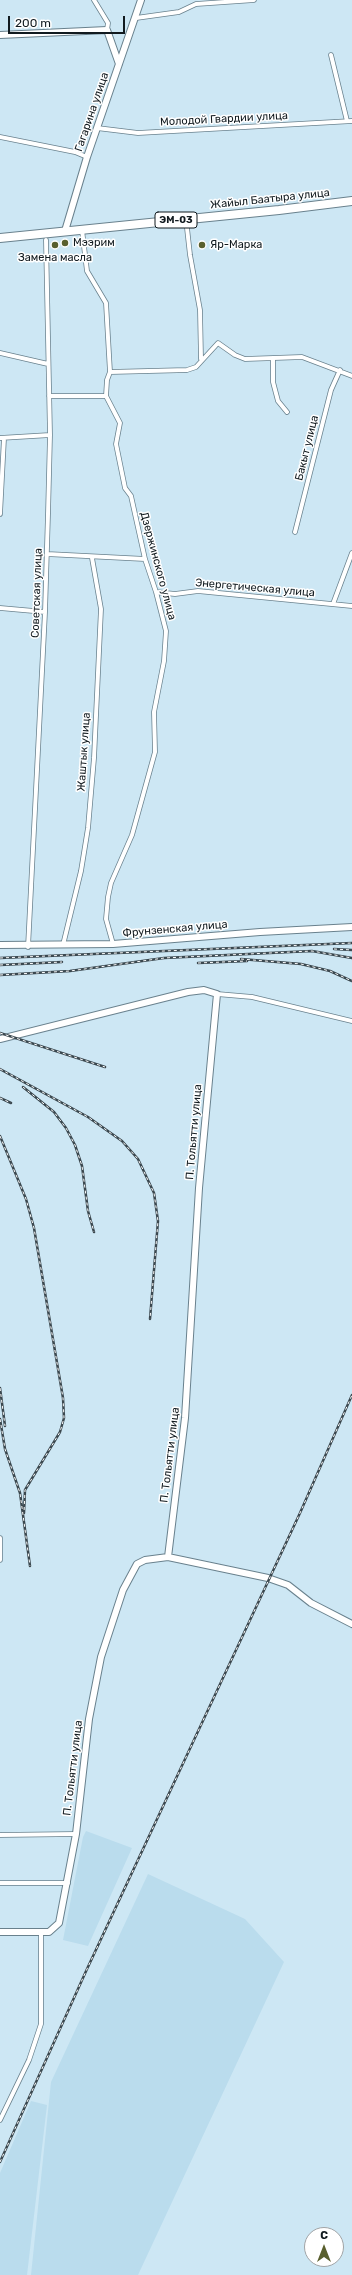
<!DOCTYPE html>
<meta charset="utf-8">
<style>
body{margin:0}
#map{position:relative;width:352px;height:2275px;overflow:hidden;background:#cde7f4;font-family:Rubik,sans-serif}
canvas{display:block}
.north{position:absolute;left:304px;top:2227px;width:40px;height:40px;box-sizing:border-box;background:#fff;border:1px solid #a0a3a5;border-radius:50%;rotate:0deg;font-size:11px;font-weight:700;line-height:16px;text-align:center;color:#111a1f}
.north::after{content:'';display:block;margin:auto;width:14px;height:18px;background:#595f2d;clip-path:polygon(50% 0,100% 100%,50% 72%,0 100%)}
.scale{position:absolute;left:8px;top:16px;width:117px;height:18px;box-sizing:border-box;border:2px solid #111a1f;border-top:0;padding-left:5px;font-size:12px;line-height:14px;white-space:nowrap;color:#111a1f;-webkit-text-stroke:3px #fff;paint-order:stroke}
</style>
<div id="map">
<canvas width="352" height="2275"></canvas>
<div class="north">С</div>
<div class="scale">200 m</div>
</div>
<script>
const g = document.querySelector('canvas').getContext('2d');
g.lineJoin = 'round';
function fillPath(path, color) {
  g.fillStyle = color;
  g.fill(path, 'evenodd');
}
function poly(rows) {
  const path = new Path2D();
  for (const r of rows) {
    path.moveTo(r[0], r[1]);
    for (let i = 2; i < r.length; i += 2) path.lineTo(r[i], r[i + 1]);
  }
  return path;
}
function stroke(path, color, width, dash) {
  g.strokeStyle = color;
  g.lineWidth = width;
  g.lineCap = dash ? 'butt' : 'round';
  g.setLineDash(dash || []);
  g.stroke(path);
}
function label(font, color, halo, rows, align = 'center') {
  g.font = font + ' Rubik,sans-serif';
  g.lineWidth = 3;
  g.setLineDash([]);
  g.textBaseline = 'middle';
  g.strokeStyle = halo;
  g.fillStyle = color;
  for (const [text, x, y, turn = 0] of rows) {
    g.save();
    g.translate(x, y);
    g.rotate((+turn || 0) * Math.PI / 180);
    g.textAlign = isNaN(turn) ? turn : align;
    if (halo) g.strokeText(text, 0, 0);
    g.fillText(text, 0, 0);
    g.restore();
  }
}
const built = poly([
 [86,1831,132,1848,88,1946,63,1940,83,1837],
 [148,1874,245,1919,284,1962,138,2275,31,2275,51,2082],
 [31,2101,47,2105,27,2275,0,2275,0,2173]
]);
const street = poly([
 [94,0,108,23,107,30],
 [136,18,179,12,196,4,254,0],
 [331,55,347,121],
 [97,128,138,133,352,121],
 [0,137,75,152,87,157],
 [186,219,190,255,200,310,201,359],
 [82,230,87,271,106,303,110,372],
 [0,353,48,364],
 [273,359,273,382,278,401,287,412],
 [49,396,106,396],
 [0,438,50,435],
 [0,514,4,438],
 [295,532,331,390,340,370],
 [47,554,145,559],
 [156,592,175,594,198,591,352,606],
 [333,604,352,553],
 [0,608,45,612],
 [113,944,106,919,108,897,111,883,132,835,155,752,154,712,164,661,166,631,156,592,145,559,131,496,125,488,116,444,120,423,106,396,107,380,110,372,187,370,196,367,218,343,235,355,245,359,302,357,352,376],
 [63,945,81,871,88,828,94,758,101,609,92,558],
 [28,947,45,612,48,514,50,435,46,240],
 [217,994,252,997,352,1021],
 [0,1538,0,1560],
 [0,1835,76,1834],
 [0,1883,68,1883],
 [0,2120,29,2060,41,2024,41,1932]
]);
const secondary = poly([
 [0,35,107,30,119,64],
 [65,231,87,157,141,0],
 [0,945,113,944,260,932,352,927],
 [0,1039,188,992,204,990,217,994,199,1188,185,1418,168,1557,145,1560,137,1564,123,1590,101,1657,89,1719,76,1834,59,1923,49,1932,0,1932],
 [168,1557,268,1578,288,1585,311,1603,352,1624]
]);
const highway = poly([
 [0,238,279,210,352,201]
]);
const rail = poly([
 [334,949,352,950],
 [0,958,352,943],
 [241,959,301,964,330,971,352,981],
 [198,963,247,961],
 [0,965,62,962],
 [0,975,70,971,164,958,312,951,352,958],
 [0,1033,105,1067],
 [0,1069,88,1117,122,1141,138,1159,154,1193,158,1221,150,1319],
 [23,1087,54,1112,66,1128,75,1145,82,1166,88,1211,94,1232],
 [0,1098,11,1103],
 [0,1136,26,1199,34,1228,63,1398,64,1418,60,1432,25,1490,24,1513],
 [0,1388,5,1426],
 [0,1419,5,1449,20,1493,30,1566],
 [0,2162,87,1969,300,1513,352,1395]
]);
const markers = [
 [65,243,4,"#595f2d"],
 [55,245,4,"#595f2d"],
 [202,245,4,"#595f2d"]
];
const shields = [
 [176,220,42]
];
const shieldNames = [
 ["ЭМ-03",176,220]
];
const streetNames = [
 ["Гагарина улица",92,112,-71],
 ["Молодой Гвардии улица",224,119,-3],
 ["Жайыл Баатыра улица",270,199,-6],
 ["Бакыт улица",307,448,-76],
 ["Дзержинского улица",158,566,75],
 ["Энергетическая улица",255,588,5],
 ["Советская улица",37,593,-88],
 ["Жаштык улица",84,752,-86],
 ["Фрунзенская улица",175,929,-5],
 ["П. Тольятти улица",194,1132,-85],
 ["П. Тольятти улица",170,1455,-83],
 ["П. Тольятти улица",73,1768,-83]
];
const poiNames = [
 ["Мээрим",73,243],
 ["Яр-Марка",210,245],
 ["Замена масла",55,258,"center"]
];
fillPath(built, '#badced');
stroke(street, '#69818d', 5.5);
stroke(secondary, '#69818d', 8);
stroke(highway, '#69818d', 10);
stroke(street, '#fff', 4);
stroke(secondary, '#fff', 6);
stroke(highway, '#fff', 8);
stroke(rail, '#3a474e', 2.5);
stroke(rail, '#fff', 1, [3]);
for (const [x, y, r, color] of markers) {
  const dot = new Path2D();
  dot.arc(x, y, r, 0, 2 * Math.PI);
  g.fillStyle = color;
  g.fill(dot);
  stroke(dot, '#fff', 1.5);
}
for (const [x, y, w] of shields) {
  const box = new Path2D();
  box.roundRect(x - w / 2, y - 8, w, 16, 3);
  g.fillStyle = '#fff';
  g.fill(box);
  stroke(box, '#111a1f', 1);
}
label('bold 10px', '#111a1f', null, shieldNames);
label('11px', '#111a1f', '#fff', streetNames);
label('11px', '#111a1f', '#fff', poiNames, 'left');
</script>
